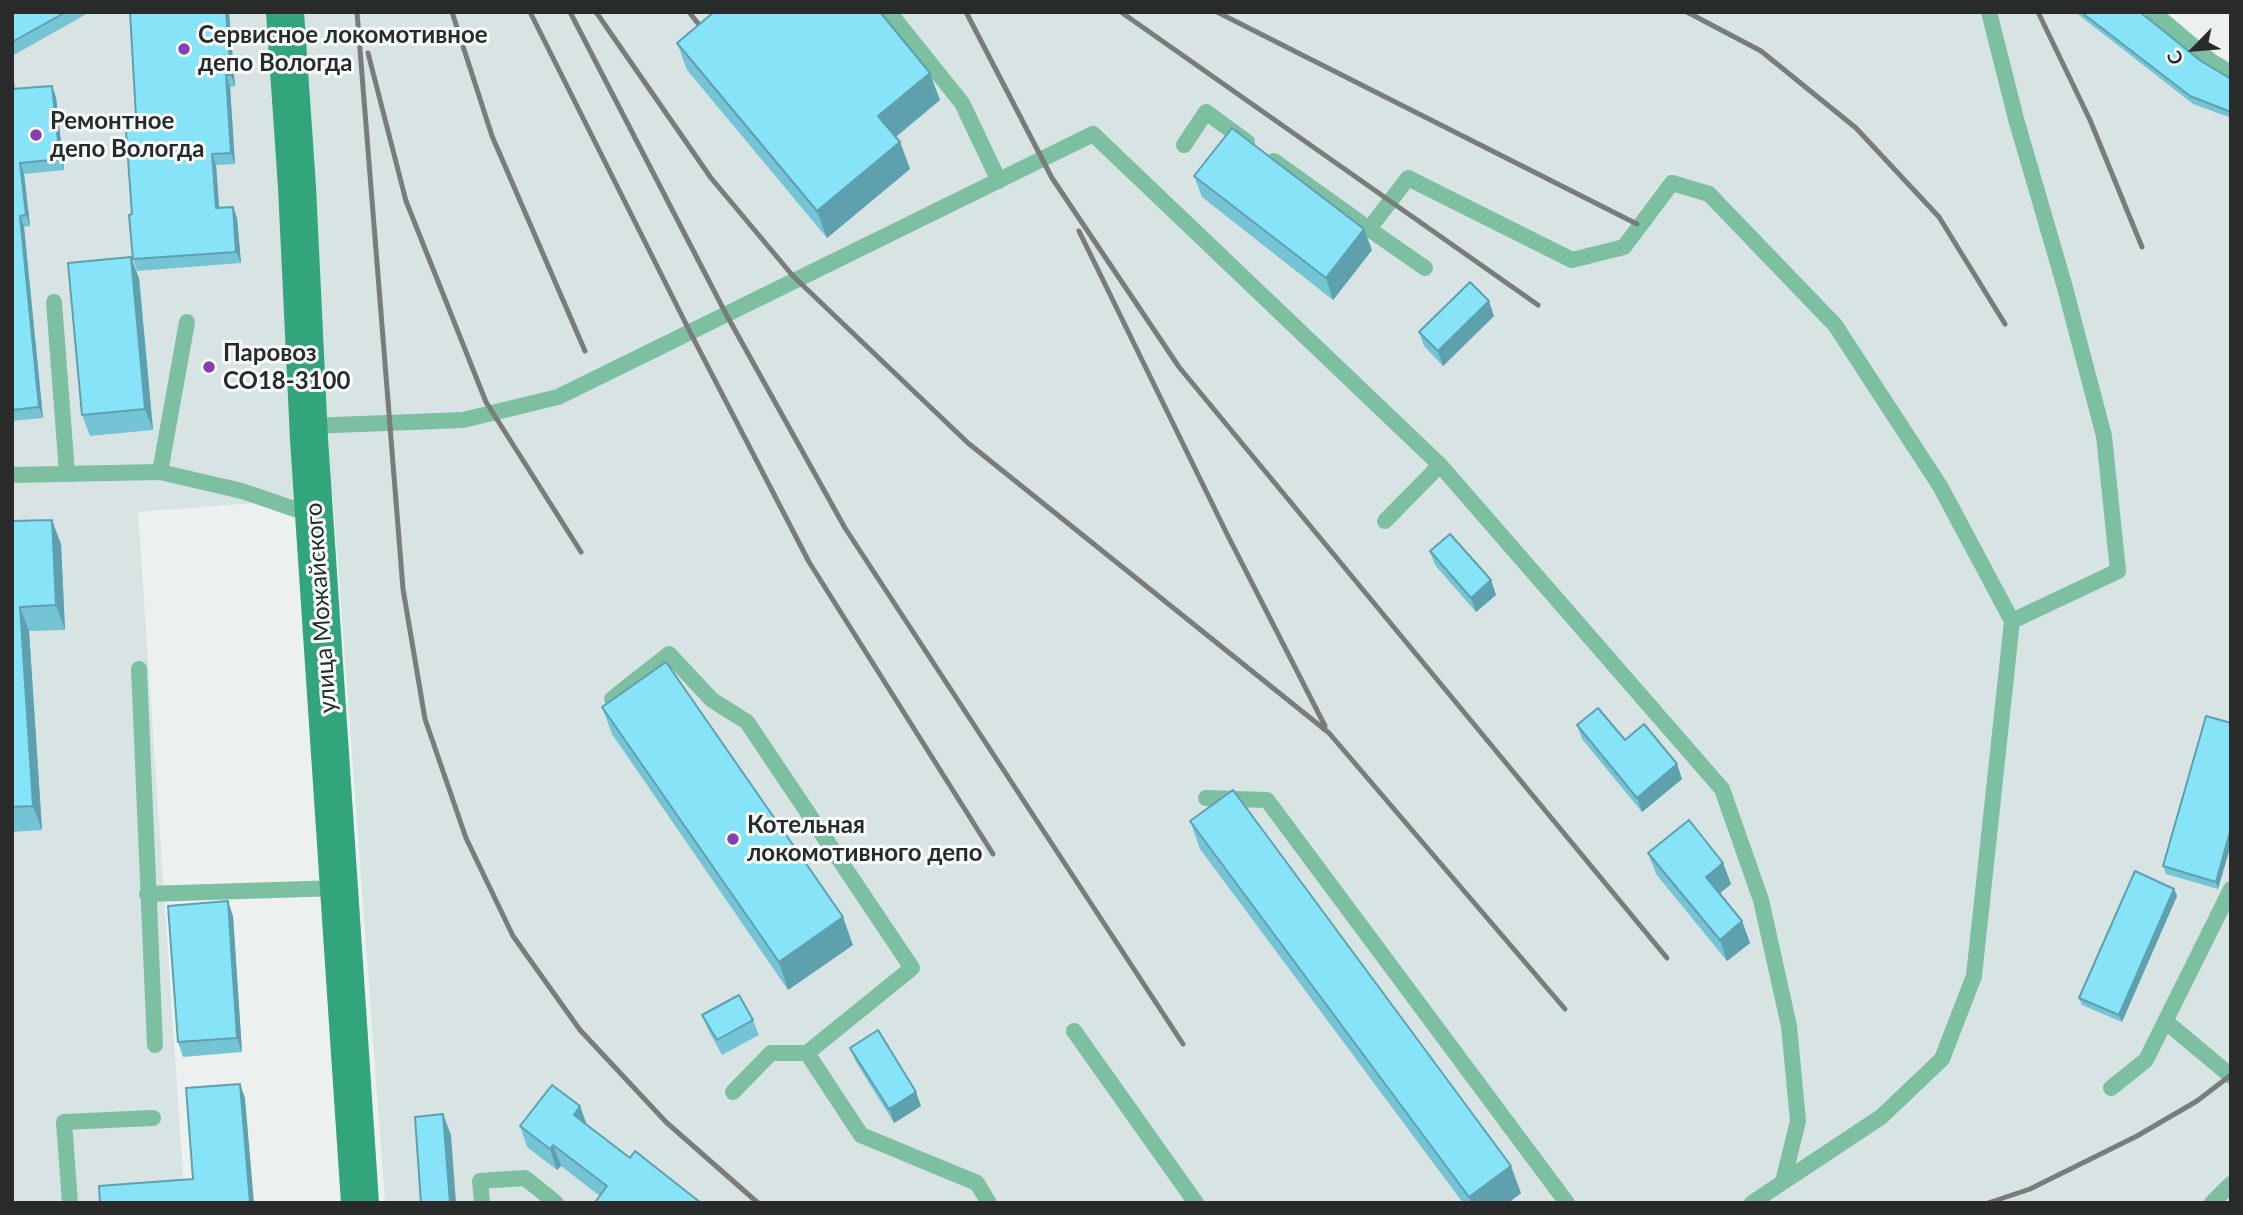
<!DOCTYPE html>
<meta charset="utf-8">
<style>
body{margin:0}
#map{position:relative;width:2243px;height:1215px;overflow:hidden;background:#ecf1f0;font-family:Lato,sans-serif}
canvas{display:block}
.frame{position:absolute;inset:0;border:14px solid #292b2a;pointer-events:none}
.north{position:absolute;left:2159px;top:14px;width:70px;height:70px;-webkit-text-stroke:5px #f9fefe;paint-order:stroke;rotate:245deg;font-size:19px;font-weight:700;line-height:28px;text-align:center;color:#292b2a}
.north::after{content:'';display:block;margin:auto;width:24px;height:32px;background:#292b2a;clip-path:polygon(50% 0,100% 100%,50% 72%,0 100%)}
</style>
<div id="map">
<canvas width="2243" height="1215"></canvas>
<div class="frame"></div>
<div class="north">С</div>
</div>
<script>
const g = document.querySelector('canvas').getContext('2d');
g.lineJoin = 'round';
function fillPath(path, color) {
  g.fillStyle = color;
  g.fill(path, 'evenodd');
}
function poly(rows) {
  const path = new Path2D();
  for (const r of rows) {
    path.moveTo(r[0], r[1]);
    for (let i = 2; i < r.length; i += 2) path.lineTo(r[i], r[i + 1]);
  }
  return path;
}
function stroke(path, color, width, dash) {
  g.strokeStyle = color;
  g.lineWidth = width;
  g.lineCap = dash ? 'butt' : 'round';
  g.setLineDash(dash || []);
  g.stroke(path);
}
function label(font, color, halo, rows, align = 'center') {
  g.font = font + ' Lato,sans-serif';
  g.lineWidth = 6;
  g.setLineDash([]);
  g.textBaseline = 'middle';
  g.strokeStyle = halo;
  g.fillStyle = color;
  for (const [text, x, y, turn = 0] of rows) {
    g.save();
    g.translate(x, y);
    g.rotate((+turn || 0) * Math.PI / 180);
    g.textAlign = isNaN(turn) ? turn : align;
    if (halo) g.strokeText(text, 0, 0);
    g.fillText(text, 0, 0);
    g.restore();
  }
}
const built = poly([
 [12,12,2075,12,2193,104,2231,118,2231,1203,385,1203,333,497,138,512,185,1203,12,1203]
]);
const service = poly([
 [889,12,962,103,999,181],
 [1989,12,2016,119,2064,284,2104,436,2118,571,2012,621],
 [2153,12,2211,61,2231,73],
 [1184,145,1206,112,1247,142],
 [1274,161,1369,229],
 [1425,268,1369,229,1408,178,1572,260,1624,247,1672,183,1709,194,1835,325,1940,486,2012,621,1974,976,1942,1059,1881,1117,1783,1182],
 [54,302,67,473],
 [309,426,463,420,558,397,1093,134,1440,465],
 [160,472,187,322],
 [12,475,160,472,242,491,312,515],
 [1385,521,1440,465,1722,789,1761,900,1789,1026,1798,1121,1783,1182,1752,1203],
 [139,669,155,1045],
 [612,699,669,654,712,700,747,722,912,968,807,1053,861,1135,977,1183,989,1203],
 [1206,798,1267,800,1567,1203],
 [147,894,339,888],
 [2165,1021,2231,1076],
 [1074,1031,1196,1203],
 [2111,1088,2146,1060,2231,889],
 [733,1092,771,1053,807,1053],
 [70,1203,64,1122,153,1118],
 [482,1203,480,1181,525,1178,556,1203],
 [2212,1203,2231,1184]
]);
const secondary = poly([
 [285,12,297,187,309,439,360,1203]
]);
const rail = poly([
 [357,12,403,589,425,719,466,838,513,936,580,1030,666,1122,758,1203],
 [452,12,492,136,585,351],
 [530,12,690,332,809,562,993,854],
 [570,12,726,314,845,528,1183,1044],
 [596,12,711,178,793,276,968,443,1329,733,1565,1009],
 [689,12,711,40],
 [966,12,1052,178,1179,367,1667,958],
 [1121,12,1538,305],
 [1217,12,1637,224],
 [1687,12,1761,51,1856,128,1939,217,2005,324],
 [2038,12,2090,120,2142,247],
 [368,53,406,201,486,402,581,552],
 [1079,231,1227,534,1325,726],
 [1988,1203,2030,1189,2137,1136,2197,1101,2231,1075]
]);
const wall = poly([
 [12,12,90,12,12,56],
 [229,12,235,86,230,87,235,164,216,165,219,208,233,207,237,218,241,263,137,271,133,259,132,214,136,116],
 [2075,12,2140,12,2201,61,2231,79,2231,118,2193,104],
 [677,43,940,100,896,137,900,142,910,169,827,238,687,70],
 [12,64,15,89,56,97,64,170,24,174,30,226,24,227,43,418,12,421],
 [1194,176,1372,250,1333,300,1202,197],
 [139,278,153,430,90,436,82,415],
 [1494,316,1443,366,1424,346,1419,332],
 [12,521,61,544,65,630,29,631,42,830,12,832],
 [1430,551,1491,580,1496,595,1476,612,1435,565],
 [602,707,853,945,788,990,612,734],
 [2231,723,2218,889,2166,874,2163,866],
 [1577,725,1682,779,1642,812,1582,739],
 [1190,821,1521,1193,1508,1203,1463,1203,1200,849],
 [1648,853,1723,863,1731,884,1720,893,1742,921,1750,943,1727,961,1656,874],
 [2174,889,2177,896,2122,1022,2082,1005,2079,998],
 [233,916,242,1052,183,1057,178,1042],
 [702,1015,753,1020,759,1035,722,1055,708,1029],
 [850,1048,921,1106,894,1123,856,1062],
 [520,1126,588,1126,630,1158,701,1203,596,1203,596,1201,600,1196,561,1166,557,1170,527,1147]
]);
const shadedWall = poly([
 [226,12,229,12,235,86,231,75],
 [12,64,16,101,12,90],
 [930,73,940,100,888,143,878,116],
 [226,75,230,87,235,164,231,153],
 [52,86,56,97,64,170,60,159],
 [900,142,910,169,827,238,817,211],
 [212,154,216,165,220,219,216,208],
 [20,163,24,174,30,226,26,215],
 [233,207,237,218,241,263,236,252],
 [20,216,24,227,43,418,39,407],
 [1364,229,1372,250,1333,300,1326,278],
 [131,257,139,278,153,430,145,409],
 [1489,301,1494,316,1443,366,1438,351],
 [52,520,61,544,65,630,56,605],
 [1491,580,1496,595,1476,612,1471,598],
 [20,607,29,631,42,830,33,806],
 [1677,764,1682,779,1642,812,1637,798],
 [2231,828,2231,845,2218,889,2216,882],
 [1723,863,1731,884,1714,898,1706,877],
 [2174,889,2177,896,2122,1022,2119,1015],
 [228,901,233,916,242,1052,237,1038],
 [843,917,853,945,788,990,779,962],
 [1742,921,1750,943,1727,961,1720,940],
 [240,1084,245,1098,254,1203,250,1203],
 [916,1092,921,1106,894,1123,889,1109],
 [580,1106,588,1128,574,1115],
 [443,1114,451,1135,456,1203,450,1203],
 [553,1145,561,1166,557,1170,550,1149],
 [1511,1166,1521,1193,1508,1203,1471,1203,1469,1197]
]);
const building = poly([
 [12,12,66,12,12,42,12,12],
 [130,12,226,12,231,75,226,75,231,153,212,154,216,208,233,207,236,252,133,259,129,215,132,214,125,117,136,116,130,12],
 [714,12,880,12,930,73,878,116,900,142,817,211,677,43,714,12],
 [2081,12,2140,12,2201,61,2231,79,2231,112,2190,96,2081,12],
 [52,86,60,159,20,163,26,215,20,216,39,407,12,410,12,89,52,86],
 [1232,128,1364,229,1326,278,1194,176,1232,128],
 [131,257,145,409,82,415,68,263,131,257],
 [1470,282,1489,301,1438,351,1419,332,1470,282],
 [52,520,56,605,20,607,33,806,12,807,12,521,52,520],
 [1450,534,1491,580,1471,598,1430,551,1450,534],
 [666,662,843,917,779,962,602,707,666,662],
 [1598,708,1625,740,1644,724,1677,764,1637,798,1577,725,1598,708],
 [2206,716,2231,723,2231,828,2216,882,2163,866,2206,716],
 [1233,790,1511,1166,1469,1197,1190,821,1233,790],
 [1689,820,1723,863,1706,877,1742,921,1720,940,1648,853,1689,820],
 [2135,871,2174,889,2119,1015,2079,998,2135,871],
 [228,901,237,1038,178,1042,168,906,228,901],
 [739,995,753,1020,717,1040,702,1015,739,995],
 [878,1030,916,1092,889,1109,850,1048,878,1030],
 [240,1084,250,1203,100,1203,99,1186,193,1179,186,1088,240,1084],
 [552,1085,580,1106,574,1115,630,1158,635,1151,701,1203,598,1203,596,1201,607,1186,553,1145,550,1149,520,1126,552,1085],
 [443,1114,450,1203,421,1203,415,1117,443,1114]
]);
const markers = [
 [184,49,7,"#863eb0"],
 [36,135,7,"#863eb0"],
 [209,367,7,"#863eb0"],
 [733,839,7,"#863eb0"]
];
const poiNames = [
 ["Сервисное локомотивное",198,35],
 ["депо Вологда",198,63],
 ["Ремонтное",50,121],
 ["депо Вологда",50,149],
 ["Паровоз",223,353],
 ["СО18-3100",223,381],
 ["Котельная",747,825],
 ["локомотивного депо",747,853]
];
const streetNames = [
 ["улица Можайского",321,608,-94]
];
fillPath(built, '#d7e4e3');
stroke(service, '#7dbfa1', 16);
stroke(secondary, '#33a57b', 38);
stroke(rail, '#797c7b', 5);
fillPath(wall, '#74c4d5');
fillPath(shadedWall, '#5ea0ae');
fillPath(building, '#87e4f8');
stroke(building, '#5ea0ae', 2);
for (const [x, y, r, color] of markers) {
  const dot = new Path2D();
  dot.arc(x, y, r, 0, 2 * Math.PI);
  g.fillStyle = color;
  g.fill(dot);
  stroke(dot, '#f9fefe', 2.5);
}
label('bold 24px', '#292b2a', '#f9fefe', poiNames, 'left');
label('24px', '#292b2a', '#f9fefe', streetNames);
</script>
